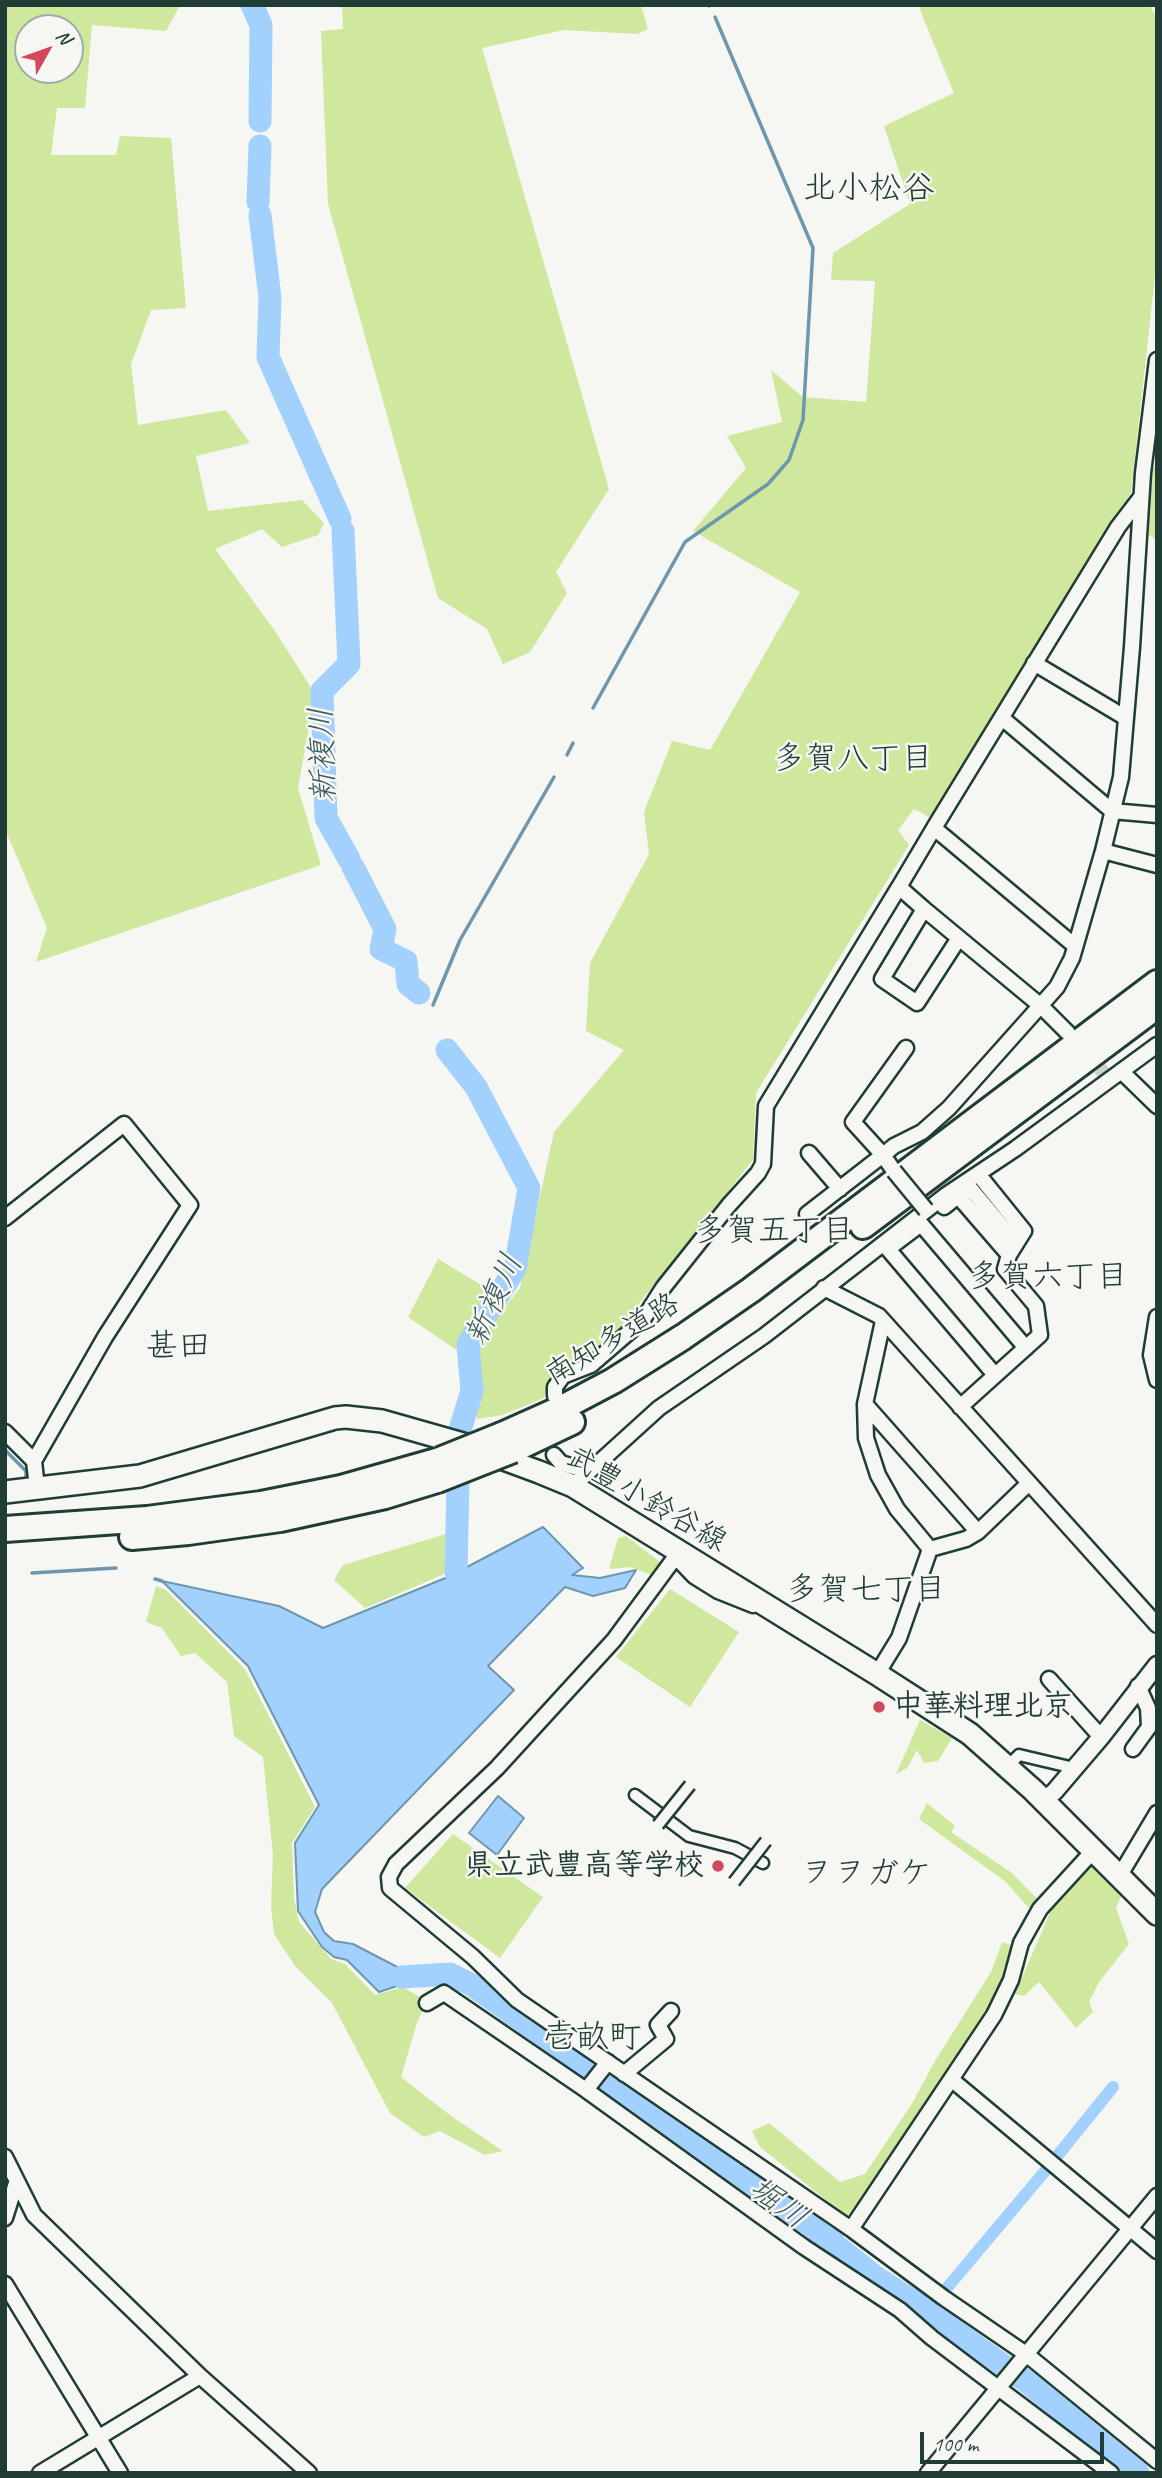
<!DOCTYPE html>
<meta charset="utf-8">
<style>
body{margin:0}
#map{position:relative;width:1162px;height:2478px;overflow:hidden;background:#f6f6f2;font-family:Caveat,sans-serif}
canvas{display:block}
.frame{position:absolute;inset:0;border:7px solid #1f3d34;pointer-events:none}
.north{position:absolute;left:14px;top:14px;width:70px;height:70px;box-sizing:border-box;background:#f6f6f2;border:2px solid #a0aca6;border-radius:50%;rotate:50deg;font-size:19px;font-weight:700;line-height:28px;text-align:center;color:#1f3d34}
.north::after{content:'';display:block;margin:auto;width:24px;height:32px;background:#d1495b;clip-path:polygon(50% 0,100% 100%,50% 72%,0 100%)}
.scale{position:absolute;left:920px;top:2432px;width:184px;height:32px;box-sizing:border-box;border:4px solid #1f3d34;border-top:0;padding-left:9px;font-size:21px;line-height:24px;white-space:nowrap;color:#1f3d34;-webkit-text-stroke:5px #f6f6f2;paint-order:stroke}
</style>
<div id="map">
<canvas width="1162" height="2478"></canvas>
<div class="frame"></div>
<div class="north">N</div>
<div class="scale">100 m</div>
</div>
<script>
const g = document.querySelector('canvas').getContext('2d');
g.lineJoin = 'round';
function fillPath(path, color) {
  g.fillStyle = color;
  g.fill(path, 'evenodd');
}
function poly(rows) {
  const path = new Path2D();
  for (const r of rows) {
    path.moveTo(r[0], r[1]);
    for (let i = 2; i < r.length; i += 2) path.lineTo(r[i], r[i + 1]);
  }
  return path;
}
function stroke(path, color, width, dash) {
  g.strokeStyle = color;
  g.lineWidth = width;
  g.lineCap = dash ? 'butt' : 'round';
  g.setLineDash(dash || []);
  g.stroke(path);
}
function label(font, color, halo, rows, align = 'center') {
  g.font = font + ' Caveat,"Klee One",sans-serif';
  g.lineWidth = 5;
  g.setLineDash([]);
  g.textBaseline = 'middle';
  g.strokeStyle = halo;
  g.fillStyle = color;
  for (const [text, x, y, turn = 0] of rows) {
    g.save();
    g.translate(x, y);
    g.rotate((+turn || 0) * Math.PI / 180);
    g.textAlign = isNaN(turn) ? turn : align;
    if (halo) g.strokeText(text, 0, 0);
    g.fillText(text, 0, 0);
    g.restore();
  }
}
const green = poly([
 [5,5,180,5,166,31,92,25,85,108,57,108,51,155,116,155,120,136,171,138,186,308,151,310,131,364,138,425,226,410,250,443,196,456,208,511,302,500,324,523,318,535,282,547,262,529,215,549,275,631,315,694,298,788,321,865,36,962,47,928,5,829],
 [28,28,70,28,70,70,28,70],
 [342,5,641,5,648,29,637,34,564,30,482,48,609,489,556,572,567,593,530,652,503,664,487,629,438,598,328,204,321,31,343,29],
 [918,5,1150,5,1157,18,1157,258,1131,493,931,818,914,809,898,830,909,845,756,1093,753,1160,622,1325,585,1359,551,1373,544,1398,503,1415,477,1419,475,1346,520,1288,554,1132,624,1050,586,1031,590,963,649,854,644,812,672,741,710,750,800,592,693,531,746,468,727,436,782,422,771,370,803,397,866,402,875,281,831,280,833,253,910,204,884,126,954,93],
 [1157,465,1157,541,1139,527,1143,473],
 [438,1259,493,1292,458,1351,408,1317],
 [449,1533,453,1565,442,1575,365,1608,334,1580,343,1565],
 [626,1536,664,1565,659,1574,648,1574,632,1567,609,1569,618,1538],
 [156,1586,166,1590,245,1669,315,1807,292,1843,294,1898,299,1922,331,1959,345,1964,375,1995,403,1987,426,2001,416,2026,401,2077,451,2116,503,2151,485,2155,440,2131,424,2137,390,2113,332,2003,295,1966,274,1934,271,1906,273,1855,263,1757,234,1736,227,1682,195,1653,181,1656,162,1628,146,1622],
 [670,1589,739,1632,690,1707,616,1657],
 [920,1720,952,1738,938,1761,924,1763,917,1750,907,1768,896,1774],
 [927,1803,955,1826,951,1832,1012,1873,1041,1903,1033,1913,1006,1882,919,1819],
 [453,1834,543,1897,500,1958,405,1888],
 [1091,1866,1121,1896,1116,1908,1129,1944,1099,1982,1089,2002,1093,2012,1076,2028,1039,1982,1024,1996,1015,1994,1055,1901],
 [1002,1942,1013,1946,1007,1977,917,2118,861,2201,846,2216,760,2147,752,2131,769,2123,840,2182,865,2174,913,2102,935,2061,991,1972]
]);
const water = poly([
 [543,1527,583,1568,572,1575,600,1578,636,1570,625,1588,593,1596,565,1587,488,1666,514,1690,322,1889,315,1912,324,1932,334,1941,353,1944,405,1971,397,1986,379,1992,347,1960,334,1957,322,1947,298,1911,295,1843,319,1805,248,1666,162,1581,279,1606,323,1628,448,1577,543,1527],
 [498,1796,524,1818,497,1855,469,1833,498,1796]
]);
const stream = poly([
 [709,5,709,6],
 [593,708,685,542,768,484,789,460,803,420,813,248,715,17],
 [567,755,573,743],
 [433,1005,460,940,554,777],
 [5,1450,26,1471,26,1479],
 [32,1573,116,1568],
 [155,1579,162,1581]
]);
const canal = poly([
 [1058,2155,1113,2087],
 [832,2241,841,2230],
 [946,2289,1046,2170],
 [930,2313,937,2302]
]);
const river = poly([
 [252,5,261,25,260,121],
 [258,202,260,146],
 [260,215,270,298,268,357,340,519],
 [343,531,349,664,322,691,326,818,349,859],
 [353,867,385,929,381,949,406,961,408,984,419,993],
 [447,1050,476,1087,529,1188,515,1269,468,1344,472,1391,459,1433,456,1573],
 [402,1977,450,1974,472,1985,810,2225,877,2278,916,2303,1027,2382,1138,2473]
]);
const minorTunnel = poly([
 [1086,1052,1109,1079]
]);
const pedestrian = poly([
 [1008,1766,1019,1755,1074,1768],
 [635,1795,689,1836,735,1848,763,1863]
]);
const minor = poly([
 [1034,663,1126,718],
 [1002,718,1112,811,1157,815],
 [934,828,1118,527,1141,497],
 [1103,851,1157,865],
 [924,909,1041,1006,1068,1033],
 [959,938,917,1003,882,979,924,909,899,887,934,828,1075,946],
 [1121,1071,1157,1106],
 [809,1153,840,1189],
 [894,1171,883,1155,894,1146,922,1132,949,1108,1057,987,1072,958,1103,851,1121,777,1132,647,1143,473,1157,360],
 [959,1196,970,1188,1016,1243],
 [944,1207,958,1196,1009,1255],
 [807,1214,883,1155,853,1122,906,1048],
 [5,1218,124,1124,190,1205,105,1337,34,1461,37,1488],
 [824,1288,879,1316,1157,1625],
 [1157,1317,1151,1355,1157,1380],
 [883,1321,865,1404,978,1532,1028,1484],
 [995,1375,888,1249,921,1224,1026,1348],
 [555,1396,555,1387,563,1376,591,1365,642,1321,663,1288,729,1205,758,1173,763,1164,766,1106,899,887],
 [865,1404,866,1438,878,1475,897,1509,930,1549],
 [960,1407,1040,1335,1036,1306,1005,1269,1009,1255,1024,1231,978,1174],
 [5,1432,34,1461],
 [554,1455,561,1463,587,1471],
 [573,1486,659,1408,764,1336,946,1195,1015,1149,1157,1045],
 [679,1552,614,1640,497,1768,396,1864,389,1877,390,1888,473,1957,517,2000,851,2229,944,2298,1026,2354,1157,2461],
 [674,1555,694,1576,718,1591,753,1605],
 [877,1674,899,1638,930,1549,966,1539,978,1532],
 [1049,1679,1101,1737],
 [1133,1749,1149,1727,1148,1708,1138,1686],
 [1120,1875,1157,1813],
 [427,2003,444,1993,586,2090,804,2247,900,2310,932,2338,1111,2473],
 [624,2074,666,2039,658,2025,671,2011],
 [951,2079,1157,2251],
 [586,2090,608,2062],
 [5,2157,34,2215,200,2376,309,2473],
 [5,2218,16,2183],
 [851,2229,994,2015,1011,1980,1021,1943,1040,1909,1094,1850],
 [5,2284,120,2473],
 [40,2473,200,2376],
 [928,2473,1157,2196]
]);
const tertiary = poly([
 [1044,1801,1055,1791,1101,1737,1157,1665]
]);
const primary = poly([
 [5,1492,140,1476,335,1418,346,1417,382,1421,463,1444,539,1472,573,1486,877,1674,970,1734,1033,1790,1157,1914]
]);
const motorway = poly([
 [863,1226,1157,1006],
 [502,1435,558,1410,613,1381,683,1337,751,1290,1157,983],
 [513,1450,572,1422],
 [5,1529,147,1519,261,1504,341,1488,440,1460],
 [132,1537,188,1532,280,1519,385,1496,437,1480]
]);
const pedestrianBridge = poly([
 [658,1825,690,1785],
 [734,1882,766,1841]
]);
const minorBridge = poly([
 [894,1171,926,1210]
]);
const motorwayBridge = poly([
 [440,1460,502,1435],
 [437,1480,513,1450]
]);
const markers = [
 [879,1707,7,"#d1495b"],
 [718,1866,7,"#d1495b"]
];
const streetNames = [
 ["南知多道路",613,1340,-31],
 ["武豊小鈴谷線",646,1500,30]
];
const poiNames = [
 ["中華料理北京",893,1707],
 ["県立武豊高等学校",704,1866,"right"]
];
const waterNames = [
 ["新複川",324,755,-92],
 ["新複川",495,1300,-66],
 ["堀川",778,2204,36]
];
const neighbourhoodNames = [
 ["多賀八丁目",853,760],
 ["多賀五丁目",774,1232],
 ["多賀六丁目",1048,1278],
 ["多賀七丁目",866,1591]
];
const quarterNames = [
 ["北小松谷",869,189],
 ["甚田",178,1347],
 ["ヲヲガケ",866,1874],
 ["壱畝町",592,2038]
];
fillPath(green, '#cfe89d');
fillPath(water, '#a2d1fe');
stroke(water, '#6e96ad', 2);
stroke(stream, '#6e96ad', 3.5);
stroke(canal, '#a2d1fe', 12);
stroke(river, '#a2d1fe', 23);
stroke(minorTunnel, '#cbd1cc', 14, [14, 7]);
stroke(pedestrian, '#1f3d34', 15);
stroke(minor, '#1f3d34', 19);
stroke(tertiary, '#1f3d34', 21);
stroke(primary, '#1f3d34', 26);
stroke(motorway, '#1f3d34', 30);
stroke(pedestrian, '#f6f6f2', 10);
stroke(minor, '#f6f6f2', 14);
stroke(tertiary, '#f6f6f2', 16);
stroke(primary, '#f6f6f2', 21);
stroke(motorway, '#f6f6f2', 24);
stroke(pedestrianBridge, '#1f3d34', 15, []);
stroke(minorBridge, '#1f3d34', 19, []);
stroke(motorwayBridge, '#1f3d34', 30, []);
stroke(pedestrianBridge, '#f6f6f2', 10);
stroke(minorBridge, '#f6f6f2', 14);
stroke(motorwayBridge, '#f6f6f2', 24);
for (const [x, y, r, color] of markers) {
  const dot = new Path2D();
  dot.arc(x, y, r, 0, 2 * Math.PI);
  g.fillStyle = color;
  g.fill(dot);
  stroke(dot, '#f6f6f2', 2.5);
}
label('30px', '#1f3d34', '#f6f6f2', streetNames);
label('bold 30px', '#1f3d34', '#f6f6f2', poiNames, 'left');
label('italic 32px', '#395b5c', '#f6f6f2', waterNames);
label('32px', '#1f3d34', '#f6f6f2', neighbourhoodNames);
label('33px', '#1f3d34', '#f6f6f2', quarterNames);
</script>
